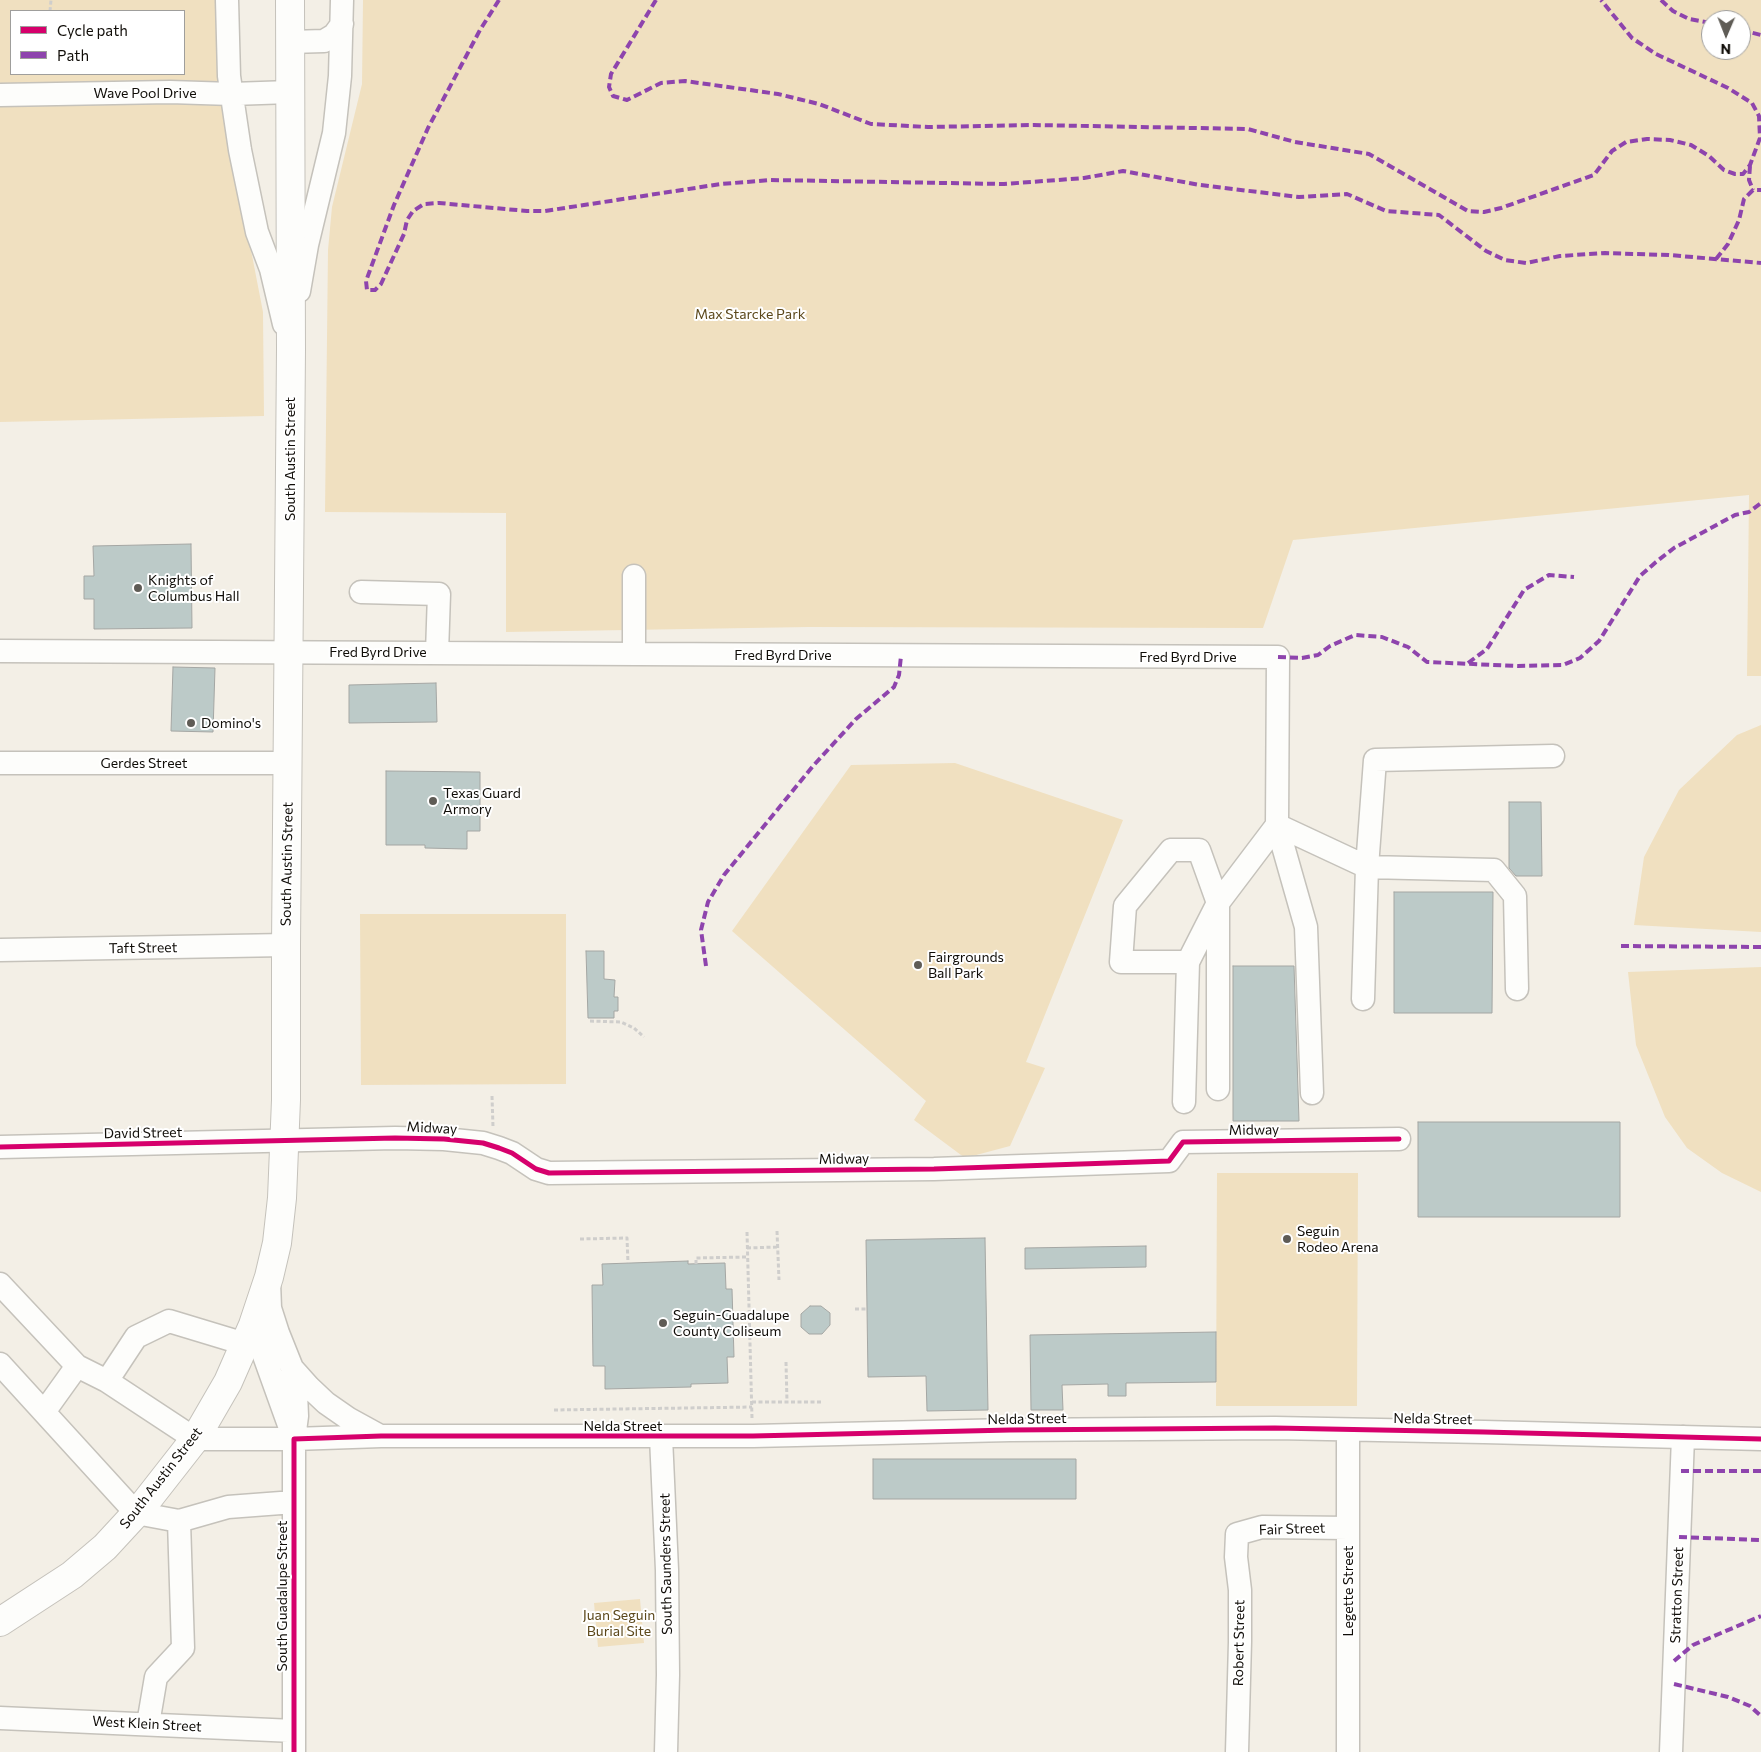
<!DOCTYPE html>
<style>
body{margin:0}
#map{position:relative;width:1761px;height:1752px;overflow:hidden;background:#f3efe6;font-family:Commissioner,sans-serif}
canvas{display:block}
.legend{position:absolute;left:10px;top:10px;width:175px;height:65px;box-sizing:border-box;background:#fff;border:1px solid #9f9e9c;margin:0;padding:6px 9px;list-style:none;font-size:15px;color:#100d08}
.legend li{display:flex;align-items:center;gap:10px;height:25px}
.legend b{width:25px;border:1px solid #9f9e9c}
.north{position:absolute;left:1701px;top:10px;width:50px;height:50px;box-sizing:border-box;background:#fff;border:1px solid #9f9e9c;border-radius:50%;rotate:181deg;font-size:14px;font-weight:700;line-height:20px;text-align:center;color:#100d08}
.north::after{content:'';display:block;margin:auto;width:18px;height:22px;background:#5f5c56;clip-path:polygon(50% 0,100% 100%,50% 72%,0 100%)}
</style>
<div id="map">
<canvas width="1761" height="1752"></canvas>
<ul class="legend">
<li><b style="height:6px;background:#d6006c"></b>Cycle path</li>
<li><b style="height:6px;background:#8e44ad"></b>Path</li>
</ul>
<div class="north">N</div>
</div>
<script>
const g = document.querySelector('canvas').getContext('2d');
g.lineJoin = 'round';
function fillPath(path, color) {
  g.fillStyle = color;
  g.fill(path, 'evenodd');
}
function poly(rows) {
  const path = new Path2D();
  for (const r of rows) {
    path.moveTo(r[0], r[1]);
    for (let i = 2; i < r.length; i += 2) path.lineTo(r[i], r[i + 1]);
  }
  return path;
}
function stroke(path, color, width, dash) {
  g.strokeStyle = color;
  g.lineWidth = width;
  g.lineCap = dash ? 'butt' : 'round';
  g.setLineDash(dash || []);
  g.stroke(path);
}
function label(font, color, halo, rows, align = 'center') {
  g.font = font + ' Commissioner,sans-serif';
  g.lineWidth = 4;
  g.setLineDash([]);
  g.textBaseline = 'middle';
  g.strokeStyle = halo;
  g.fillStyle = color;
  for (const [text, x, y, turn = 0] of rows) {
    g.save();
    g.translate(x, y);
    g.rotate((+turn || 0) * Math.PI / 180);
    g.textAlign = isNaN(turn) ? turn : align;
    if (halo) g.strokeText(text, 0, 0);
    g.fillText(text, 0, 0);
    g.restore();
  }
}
const green = poly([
 [0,0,220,0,225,116,263,312,264,416,0,422],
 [11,11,184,11,184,74,11,74],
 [363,0,1761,0,1761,676,1747,676,1749,495,1293,540,1263,628,809,627,506,632,506,513,325,512,328,250,332,207,362,84],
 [1711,20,1741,20,1741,50,1711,50],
 [1761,725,1761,932,1634,925,1644,857,1679,790,1737,735],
 [955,763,1123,820,1026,1062,1045,1068,1010,1146,965,1158,914,1120,926,1101,732,931,851,765],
 [360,914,566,914,566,1084,361,1085],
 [1761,967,1761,1192,1722,1173,1687,1148,1665,1117,1636,1045,1628,972],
 [1217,1173,1358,1173,1357,1406,1216,1406],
 [640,1599,644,1643,598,1647,594,1603]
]);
const building = poly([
 [191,544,192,628,94,629,94,599,84,599,84,576,94,576,93,546,191,544],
 [173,667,215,668,213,732,171,731,173,667],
 [436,683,437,722,349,723,349,685,436,683],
 [386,771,480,772,480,831,467,831,467,849,425,848,425,845,386,845,386,771],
 [1509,802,1541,802,1542,876,1516,876,1509,868,1509,802],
 [1394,892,1493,892,1492,1013,1394,1013,1394,892],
 [586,951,604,951,604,979,615,980,614,997,618,997,618,1011,614,1011,614,1018,588,1018,586,951],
 [1233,966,1294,966,1299,1121,1233,1121,1233,966],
 [1418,1122,1620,1122,1620,1217,1418,1217,1418,1122],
 [985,1238,988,1410,927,1411,926,1376,868,1377,866,1240,985,1238],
 [1146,1246,1146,1267,1025,1269,1025,1248,1146,1246],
 [688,1261,688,1264,725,1263,726,1289,732,1289,734,1357,727,1357,728,1383,691,1384,691,1387,605,1389,605,1366,593,1366,592,1285,603,1285,602,1264,688,1261],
 [810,1306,821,1306,830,1313,830,1325,822,1334,809,1334,801,1327,801,1314,810,1306],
 [1216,1332,1216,1382,1126,1383,1126,1396,1108,1396,1108,1384,1062,1385,1063,1410,1031,1410,1030,1335,1216,1332],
 [873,1459,1076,1459,1076,1499,873,1499,873,1459]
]);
const path = poly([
 [50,11,51,0],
 [590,1021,621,1022,634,1028,644,1037],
 [492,1096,493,1127],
 [777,1231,779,1280],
 [747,1232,752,1418],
 [580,1239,627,1238,628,1263],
 [747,1248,777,1247],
 [696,1264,696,1258,748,1257],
 [855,1309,867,1309],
 [786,1362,787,1402],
 [752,1402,823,1402],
 [554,1410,752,1407]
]);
const minor = poly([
 [227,0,229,76,240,150,257,232,271,269,284,324],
 [290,42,324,41,334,35,342,24],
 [0,95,170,92,232,94,290,92],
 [299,291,307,245,334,133,340,76,342,0],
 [634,576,634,654],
 [361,592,439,594,437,653],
 [0,651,1278,657,1277,825,1306,927,1312,1093],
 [0,763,288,763],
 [1171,850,1199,850,1218,903,1188,962,1121,962,1125,906,1171,850],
 [0,950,286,945],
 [1363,999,1367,867,1375,760,1553,756],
 [1218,1089,1218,903,1277,825,1367,867,1494,870,1515,896,1517,989],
 [1184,1102,1188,962],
 [0,1147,395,1138,444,1139,483,1143,499,1148,512,1153,536,1169,549,1173,934,1169,1169,1161,1183,1142,1399,1139],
 [269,1282,270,1308,278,1333,292,1368,296,1393,297,1416,295,1431],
 [0,1284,77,1366,107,1381],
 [253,1325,294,1439,294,1752],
 [245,1344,169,1321,136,1337,107,1381,195,1439,294,1439,381,1436,753,1436,1010,1430,1275,1428,1484,1432,1761,1439],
 [0,1364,136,1513,179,1521],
 [292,1368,309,1387,326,1403,349,1419,380,1436],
 [44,1412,77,1366],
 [1348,1430,1348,1752],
 [661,1437,667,1570,668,1675,666,1752],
 [0,1718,294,1731],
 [148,1724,156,1677,183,1648,179,1521,228,1507,294,1502],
 [1237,1752,1240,1642,1240,1590,1236,1557,1237,1534,1262,1527,1348,1528],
 [1671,1752,1683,1437]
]);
const major = poly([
 [0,1622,72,1575,105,1547,141,1508,195,1439,228,1382,253,1325,269,1277,277,1243,282,1198,286,1100,286,945,291,349,290,0]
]);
const quiet = poly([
 [499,0,480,30,428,128,394,205,366,281,367,290,375,290,381,284,404,234,407,220,413,211,424,204,439,203,527,211,545,211,721,184,771,180,1004,184,1084,178,1123,171,1200,185,1299,197,1347,194,1386,211,1439,215,1486,251,1505,260,1526,263,1560,256,1605,253,1669,255,1761,263],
 [656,0,611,74,609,87,613,96,627,100,661,83,685,81,778,94,819,104,871,124,928,127,1034,125,1248,129,1295,142,1369,154,1468,211,1484,212,1501,208,1594,175,1612,151,1626,142,1647,139,1670,140,1691,145,1709,156,1724,170,1735,174,1743,174,1750,165,1760,138,1759,116,1752,103,1728,88,1656,54,1632,38,1601,0],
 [1661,0,1673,11,1689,19,1711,23],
 [1741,30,1761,35],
 [1750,166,1749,180,1753,190],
 [1716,259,1728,244,1739,220,1744,199,1753,190,1761,190],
 [1278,657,1302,658,1318,655,1330,646,1355,635,1382,637,1408,647,1427,662,1518,666,1563,665,1580,658,1599,641,1640,576,1656,562,1674,548,1735,515,1749,512,1761,503],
 [1468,663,1487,649,1524,590,1549,575,1574,577],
 [1621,946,1761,947],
 [706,966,701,930,708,902,724,875,813,766,856,719,894,687,899,675,901,656],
 [1681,1471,1761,1471],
 [1679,1537,1761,1540],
 [1674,1661,1693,1645,1761,1616],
 [1674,1684,1728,1697,1750,1706,1761,1716]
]);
const cycleway = poly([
 [0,1147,395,1138,444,1139,483,1143,499,1148,512,1153,536,1169,549,1173,934,1169,1169,1161,1183,1142,1399,1139],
 [294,1752,294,1439,381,1436,753,1436,1010,1430,1275,1428,1484,1432,1761,1439]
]);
const markers = [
 [138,588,5,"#5f5c56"],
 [191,723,5,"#5f5c56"],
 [433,801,5,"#5f5c56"],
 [918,965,5,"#5f5c56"],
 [1287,1239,5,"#5f5c56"],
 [663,1323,5,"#5f5c56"]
];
const streetNames = [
 ["Wave Pool Drive",145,93],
 ["South Austin Street",290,459,-90],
 ["Fred Byrd Drive",378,652],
 ["Fred Byrd Drive",783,655],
 ["Fred Byrd Drive",1188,657],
 ["Gerdes Street",144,763],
 ["South Austin Street",287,864,-89],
 ["Taft Street",143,948,-1],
 ["Midway",432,1128,3],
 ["Midway",1254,1130,-1],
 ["David Street",143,1133,-1],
 ["Midway",844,1159,-1],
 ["Nelda Street",1027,1419,-1],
 ["Nelda Street",1433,1419,1],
 ["Nelda Street",623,1426],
 ["South Austin Street",161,1478,-52],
 ["Fair Street",1292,1529,-2],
 ["South Saunders Street",666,1564,-91],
 ["Legette Street",1348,1591,-90],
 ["Stratton Street",1677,1595,-88],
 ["South Guadalupe Street",282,1596,-90],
 ["Robert Street",1239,1643,-89],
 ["West Klein Street",147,1724,3]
];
const parkNames = [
 ["Max Starcke Park",750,314],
 ["Juan Seguin",619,1615],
 ["Burial Site",619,1631]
];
const poiNames = [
 ["Knights of",148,580],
 ["Columbus Hall",148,596],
 ["Domino's",201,723],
 ["Texas Guard",443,793],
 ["Armory",443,809],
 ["Fairgrounds",928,957],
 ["Ball Park",928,973],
 ["Seguin",1297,1231],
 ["Rodeo Arena",1297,1247],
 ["Seguin-Guadalupe",673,1315],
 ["County Coliseum",673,1331]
];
fillPath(green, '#f0e0c0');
fillPath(building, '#bccac8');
stroke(building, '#a4a6a3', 1);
stroke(minor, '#c5c2bb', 25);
stroke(major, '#c5c2bb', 30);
stroke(path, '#cfcecc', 3, [4, 2.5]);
stroke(minor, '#fdfdfb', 22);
stroke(major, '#fdfdfb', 28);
stroke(quiet, '#8e44ad', 4, [8, 4]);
stroke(cycleway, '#d6006c', 5);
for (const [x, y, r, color] of markers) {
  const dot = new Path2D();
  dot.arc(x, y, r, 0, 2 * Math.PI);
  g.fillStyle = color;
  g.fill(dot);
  stroke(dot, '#fff', 2);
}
label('14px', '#100d08', '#fff', streetNames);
label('14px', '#5c481b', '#fff', parkNames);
label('14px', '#100d08', '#fff', poiNames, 'left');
</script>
